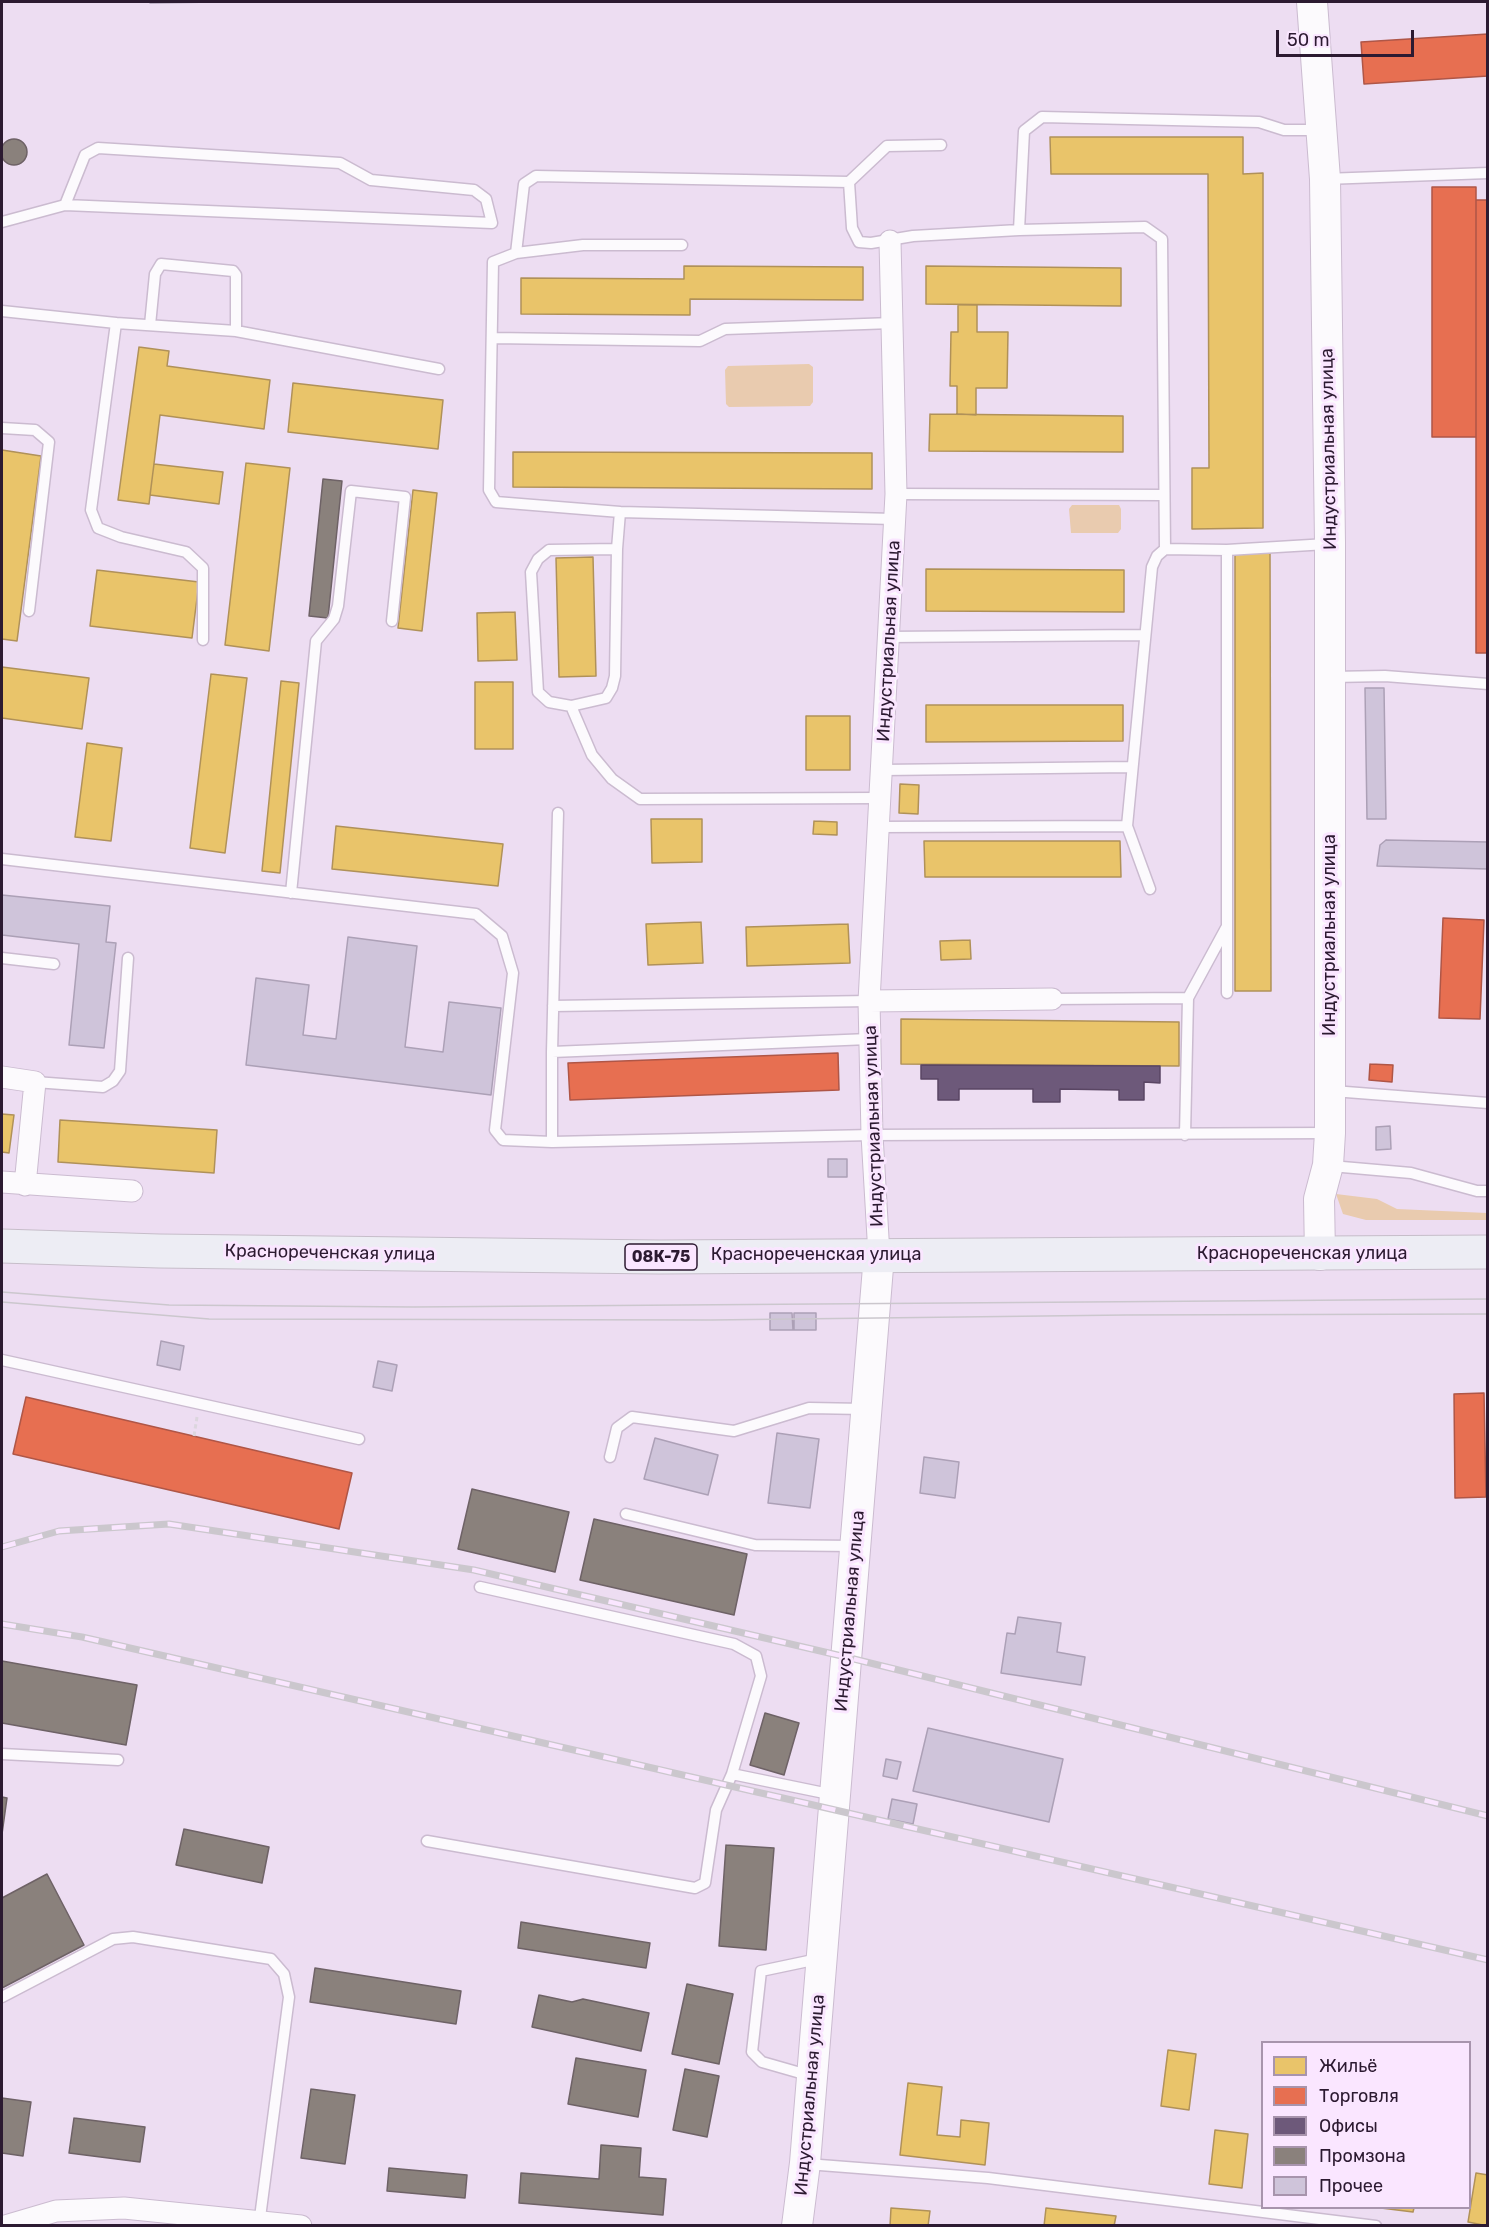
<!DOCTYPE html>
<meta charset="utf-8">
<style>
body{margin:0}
#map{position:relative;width:1489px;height:2227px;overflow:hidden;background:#edddf2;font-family:Rubik,sans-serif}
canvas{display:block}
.frame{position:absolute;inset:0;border:3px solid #2c1a31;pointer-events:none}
.legend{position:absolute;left:1261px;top:2041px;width:210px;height:168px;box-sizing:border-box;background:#fae6ff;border:2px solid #a894ad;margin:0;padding:8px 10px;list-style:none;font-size:18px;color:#2c1a31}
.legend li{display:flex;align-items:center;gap:12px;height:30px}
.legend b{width:30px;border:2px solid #a894ad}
.scale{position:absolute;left:1276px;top:30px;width:138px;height:27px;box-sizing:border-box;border:3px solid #2c1a31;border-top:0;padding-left:8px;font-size:18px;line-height:21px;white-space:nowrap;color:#2c1a31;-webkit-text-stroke:4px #fae6ff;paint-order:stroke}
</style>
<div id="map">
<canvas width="1489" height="2227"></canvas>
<div class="frame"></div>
<ul class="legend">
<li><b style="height:16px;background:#e9c46a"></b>Жильё</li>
<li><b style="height:16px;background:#e76f51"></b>Торговля</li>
<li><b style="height:16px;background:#6d597a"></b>Офисы</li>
<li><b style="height:16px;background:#8a817c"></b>Промзона</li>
<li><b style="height:16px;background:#cfc4da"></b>Прочее</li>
</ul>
<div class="scale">50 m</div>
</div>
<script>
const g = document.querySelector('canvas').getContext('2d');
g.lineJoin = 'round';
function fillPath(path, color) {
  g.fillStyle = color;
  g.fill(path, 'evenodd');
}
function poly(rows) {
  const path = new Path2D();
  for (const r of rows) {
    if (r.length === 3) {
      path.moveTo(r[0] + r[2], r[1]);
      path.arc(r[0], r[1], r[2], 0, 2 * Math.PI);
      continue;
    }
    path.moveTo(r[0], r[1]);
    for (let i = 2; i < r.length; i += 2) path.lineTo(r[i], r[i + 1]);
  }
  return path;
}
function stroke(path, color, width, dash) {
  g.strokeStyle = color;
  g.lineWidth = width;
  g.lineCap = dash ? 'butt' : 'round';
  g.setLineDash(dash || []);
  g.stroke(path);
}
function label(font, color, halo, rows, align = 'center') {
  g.font = font + ' Rubik,sans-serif';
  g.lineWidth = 6;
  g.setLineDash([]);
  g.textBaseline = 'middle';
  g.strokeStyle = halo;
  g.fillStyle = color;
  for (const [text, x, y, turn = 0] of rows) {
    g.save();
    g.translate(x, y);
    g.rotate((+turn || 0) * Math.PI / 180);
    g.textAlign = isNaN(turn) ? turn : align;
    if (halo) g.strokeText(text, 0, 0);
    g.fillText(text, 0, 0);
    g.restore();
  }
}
const green = poly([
 [809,364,813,367,813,402,810,406,729,407,726,404,725,370,728,366],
 [1072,505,1119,505,1121,509,1121,529,1118,533,1071,533,1069,509],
 [1336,1194,1377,1199,1397,1209,1487,1213,1487,1220,1366,1220,1343,1214]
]);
const homes = poly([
 [1050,137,1243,137,1243,174,1263,173,1263,528,1192,529,1192,468,1209,468,1208,174,1051,174,1050,137],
 [684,266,863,267,863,300,690,299,690,315,521,314,521,278,684,279,684,266],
 [926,266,1121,268,1121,306,926,304,926,266],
 [958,305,977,305,977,332,1008,332,1007,388,976,388,976,415,957,414,957,386,950,386,951,332,958,332,958,305],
 [139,347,169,351,167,366,270,380,264,429,160,415,149,504,118,500,139,347],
 [293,383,443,400,438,449,288,432,293,383],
 [930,414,1123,416,1123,452,929,451,930,414],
 [2,450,41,456,17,641,2,639,2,450],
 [513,452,872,453,872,489,513,487,513,452],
 [246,463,290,468,269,651,225,645,246,463],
 [154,464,223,472,219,504,150,495,154,464],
 [413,490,437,493,422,631,398,628,413,490],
 [1235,553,1270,553,1271,991,1235,991,1235,553],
 [593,557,596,676,559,677,556,558,593,557],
 [926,569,1124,570,1124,612,926,611,926,569],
 [97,570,199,582,192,638,90,626,97,570],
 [515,612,517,660,478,661,477,613,515,612],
 [2,667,89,678,82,729,2,718,2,667],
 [211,674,247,678,225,853,190,848,211,674],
 [281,681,299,683,280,873,262,871,281,681],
 [475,682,513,682,513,749,475,749,475,682],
 [926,705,1123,705,1123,741,926,742,926,705],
 [806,716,850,716,850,770,806,770,806,716],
 [87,743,122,748,111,841,75,837,87,743],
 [900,784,919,785,918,814,899,813,900,784],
 [651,819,702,819,702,862,652,863,651,819],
 [814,821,837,822,837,835,813,834,814,821],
 [336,826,503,844,498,886,332,869,336,826],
 [924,841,1120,841,1121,877,925,877,924,841],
 [701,922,703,963,648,965,646,924,701,922],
 [848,924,850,963,747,966,746,927,848,924],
 [970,940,971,959,941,960,940,941,970,940],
 [901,1019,1179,1022,1179,1066,901,1064,901,1019],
 [2,1114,14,1115,9,1153,2,1152,2,1114],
 [60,1120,217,1130,214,1173,58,1162,60,1120],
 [1168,2050,1196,2054,1189,2110,1161,2106,1168,2050],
 [908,2083,942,2087,937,2135,960,2137,961,2120,989,2123,985,2165,900,2155,908,2083],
 [1215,2130,1248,2134,1242,2188,1209,2184,1215,2130],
 [1476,2173,1488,2175,1488,2226,1468,2222,1476,2173],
 [891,2208,930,2211,928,2226,890,2226,891,2208],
 [1046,2208,1116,2216,1114,2226,1044,2226,1046,2208],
 [1381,2208,1414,2208,1413,2212,1381,2208]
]);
const shops = poly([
 [1488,34,1488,76,1364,84,1361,42,1488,34],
 [1432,187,1476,187,1476,437,1432,437,1432,187],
 [1476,200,1488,200,1488,653,1476,653,1476,200],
 [1443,918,1484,920,1480,1019,1439,1018,1443,918],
 [838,1053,839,1090,570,1100,568,1063,838,1053],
 [1370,1064,1393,1065,1392,1082,1369,1080,1370,1064],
 [1484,1393,1486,1497,1455,1498,1454,1394,1484,1393],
 [26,1397,352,1473,339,1529,13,1454,26,1397]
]);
const offices = poly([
 [921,1065,1160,1066,1160,1083,1144,1082,1144,1100,1119,1100,1119,1090,1060,1089,1060,1102,1033,1102,1033,1089,959,1089,959,1100,938,1100,938,1079,921,1079,921,1065]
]);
const industry = poly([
 [14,152,13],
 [323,479,342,481,328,618,309,616,323,479],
 [472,1489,569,1512,555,1572,458,1549,472,1489],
 [594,1519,747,1554,734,1615,580,1580,594,1519],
 [2,1661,137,1685,126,1745,2,1723,2,1661],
 [765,1713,799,1723,784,1775,750,1765,765,1713],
 [2,1797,7,1798,2,1834,2,1797],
 [184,1829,269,1847,262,1883,176,1865,184,1829],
 [726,1845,774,1848,766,1950,719,1946,726,1845],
 [47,1874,84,1945,2,1988,2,1898,47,1874],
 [521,1922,650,1943,646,1968,518,1948,521,1922],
 [315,1968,461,1991,456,2024,310,2002,315,1968],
 [687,1984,733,1994,719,2064,672,2054,687,1984],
 [539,1995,572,2002,583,1999,649,2013,641,2051,532,2027,539,1995],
 [576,2058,646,2070,638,2117,568,2104,576,2058],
 [685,2069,719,2076,707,2137,673,2130,685,2069],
 [311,2089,355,2095,345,2164,301,2158,311,2089],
 [2,2098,31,2102,23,2156,2,2153,2,2098],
 [74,2118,145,2127,140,2162,69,2153,74,2118],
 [601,2145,641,2148,639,2177,666,2179,663,2215,519,2203,521,2173,599,2179,601,2145],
 [389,2168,467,2175,465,2198,387,2191,389,2168]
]);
const building = poly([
 [150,2,217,2,150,3,150,2],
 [1365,688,1384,688,1386,819,1367,819,1365,688],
 [1386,840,1488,842,1488,869,1377,866,1380,845,1386,840],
 [2,895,110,906,106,942,116,943,104,1048,69,1045,79,944,2,935,2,895],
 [348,937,417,946,405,1047,443,1052,449,1002,501,1008,491,1095,246,1065,256,978,309,985,303,1035,336,1039,348,937],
 [1390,1126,1391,1149,1376,1150,1376,1127,1390,1126],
 [828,1159,847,1159,847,1177,828,1177,828,1159],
 [770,1313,792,1313,793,1330,770,1330,770,1313],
 [794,1313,816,1313,816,1330,794,1330,794,1313],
 [161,1341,184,1346,180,1370,157,1365,161,1341],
 [378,1361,397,1365,392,1391,373,1387,378,1361],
 [777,1433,819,1439,810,1508,768,1503,777,1433],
 [655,1438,718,1455,708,1495,644,1479,655,1438],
 [924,1457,959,1462,955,1498,920,1493,924,1457],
 [1018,1617,1061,1623,1057,1652,1085,1657,1081,1685,1001,1673,1007,1633,1015,1634,1018,1617],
 [928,1728,1063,1759,1049,1822,913,1791,928,1728],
 [886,1759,901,1762,897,1779,883,1776,886,1759],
 [892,1799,917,1804,913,1824,888,1819,892,1799]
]);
const path = poly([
 [194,1436,197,1417]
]);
const lane = poly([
 [1325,179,1488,173],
 [849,182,852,228,859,242,871,243,913,236,1019,230,1145,227,1162,239,1165,549,1157,556,1152,567,1127,826,1150,889],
 [2,222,65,205,492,223,486,199,474,190,371,180,340,163,98,148,85,155,65,205],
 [1019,230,1024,131,1042,117,1259,122,1284,130,1319,130],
 [516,253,583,245,682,245],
 [2,311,116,323,236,331,236,275,233,271,161,264,155,274,150,325],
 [116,323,91,510,98,528,121,537,186,552,203,568,203,640],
 [236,331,439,369],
 [493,338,700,341,725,329,892,323],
 [2,428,35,430,49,442,29,611],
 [896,494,1164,495],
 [620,512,617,549,549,550,538,559,531,572,538,692,549,702,571,706,592,755,612,779,640,799,880,798],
 [894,519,620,512,496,502,489,490,493,262,516,253,524,184,536,176,849,182,887,146,941,145],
 [1165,549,1227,550,1327,544],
 [1227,550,1227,993],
 [888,637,1144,635],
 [1332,677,1385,676,1488,684],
 [571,706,606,698,612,688,615,676,617,549],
 [883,770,1131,767],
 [878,827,1127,826],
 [2,859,476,914,502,936,513,973,495,1130,503,1140,552,1142,872,1135,1329,1133],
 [291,893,316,641,334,619,338,606,351,491,405,497,392,621],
 [2,958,54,964],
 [1052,999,1188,998,1226,928],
 [553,1006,869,1001],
 [552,1052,558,813],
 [35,1082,103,1087,113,1081,120,1071,128,958],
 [1333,1091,1488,1103],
 [1185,1135,1188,998],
 [552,1142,552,1052,869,1039],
 [1331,1166,1411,1173,1477,1191,1488,1191],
 [2,1360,359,1439],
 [610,1457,617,1428,632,1417,734,1431,809,1408,864,1409],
 [626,1514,755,1545,854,1546],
 [480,1587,734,1644,756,1656,761,1676,732,1774,834,1795],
 [2,1754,118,1760],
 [427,1841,695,1888,705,1883,716,1810,732,1774],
 [2,1997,113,1939,133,1937,271,1959,284,1974,289,1997,259,2225],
 [811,2076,762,2062,752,2052,761,1971,818,1959],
 [807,2164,988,2178,1376,2226]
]);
const street = poly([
 [869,1001,1052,999],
 [2,1077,35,1082,25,1185],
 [2,1182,132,1191],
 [879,1255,872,1135,869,1001,896,494,890,241],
 [5,2226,56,2211,124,2208,301,2226]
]);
const secondary = poly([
 [1312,2,1325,179,1330,543,1330,1133,1328,1165,1319,1199,1320,1255],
 [797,2226,805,2163,879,1255]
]);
const primary = poly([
 [2,1246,159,1251,659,1257,1488,1252]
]);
const tram = poly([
 [2,1292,169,1305,413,1307,1488,1299],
 [2,1302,209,1319,711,1320,1126,1315,1488,1314]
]);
const rail = poly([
 [2,1547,59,1531,169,1524,474,1570,846,1657,1488,1816],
 [2,1624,82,1637,1488,1960]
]);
const shields = [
 [661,1257,72]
];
const shieldNames = [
 ["08К-75",661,1257]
];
const streetNames = [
 ["Индустриальная улица",1329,449,-91],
 ["Индустриальная улица",889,641,-87],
 ["Индустриальная улица",1330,935,-90],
 ["Индустриальная улица",874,1126,-92],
 ["Краснореченская улица",330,1253,1],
 ["Краснореченская улица",1302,1254],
 ["Краснореченская улица",816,1255],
 ["Индустриальная улица",850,1611,-85],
 ["Индустриальная улица",810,2095,-85]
];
fillPath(green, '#e9cbaf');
fillPath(homes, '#e9c46a');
stroke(homes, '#b09159', 1.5);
fillPath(shops, '#e76f51');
stroke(shops, '#af5647', 1.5);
fillPath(offices, '#6d597a');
stroke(offices, '#5a4664', 1.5);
fillPath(industry, '#8a817c');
stroke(industry, '#6e6266', 1.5);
fillPath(building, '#cfc4da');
stroke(building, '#aca0b6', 1.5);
stroke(lane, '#cbbbd0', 13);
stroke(street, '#cbbbd0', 23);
stroke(secondary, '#cbbbd0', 32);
stroke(primary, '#c6bdc9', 35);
stroke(path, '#dcd6de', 3, [4.5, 3]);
stroke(lane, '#fcfafd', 10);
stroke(street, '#fcfafd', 21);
stroke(secondary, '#fcfafd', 30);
stroke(primary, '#ededf4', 33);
stroke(tram, '#cbc7cd', 1.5);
stroke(rail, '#cbc7cd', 7);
stroke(rail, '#fae6ff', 4.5, [14]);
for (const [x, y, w] of shields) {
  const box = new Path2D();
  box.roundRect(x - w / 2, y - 13, w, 26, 4.5);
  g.fillStyle = '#fae6ff';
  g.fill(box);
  stroke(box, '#2c1a31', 1.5);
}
label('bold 16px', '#2c1a31', null, shieldNames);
label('18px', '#2c1a31', '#fae6ff', streetNames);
</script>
